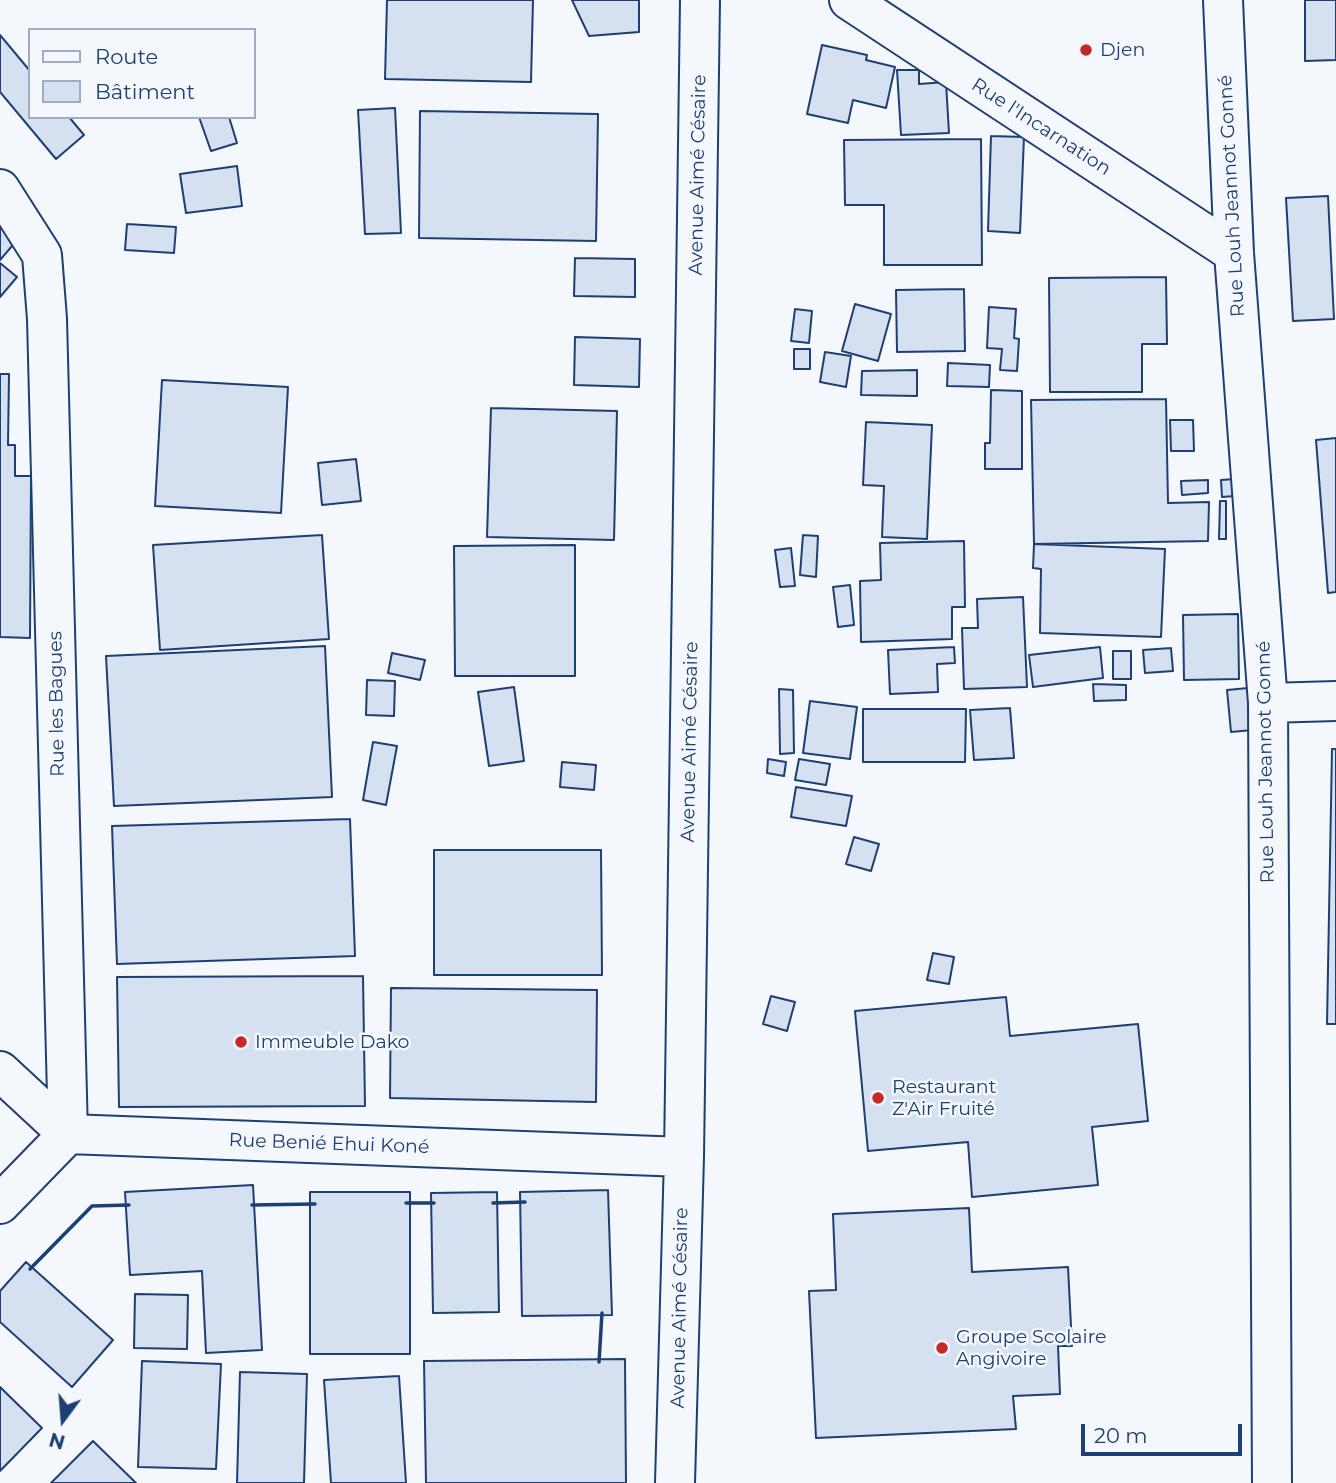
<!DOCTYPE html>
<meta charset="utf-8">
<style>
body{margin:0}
#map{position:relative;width:1336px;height:1483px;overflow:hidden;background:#f4f7fb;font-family:Montserrat,sans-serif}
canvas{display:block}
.legend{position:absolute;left:28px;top:28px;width:228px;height:91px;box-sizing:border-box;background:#f4f7fb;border:2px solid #9eadc5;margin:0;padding:9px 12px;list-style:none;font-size:21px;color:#1d3f73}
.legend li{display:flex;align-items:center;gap:14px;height:35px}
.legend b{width:35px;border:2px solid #9eadc5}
.north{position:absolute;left:28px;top:1385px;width:70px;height:70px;-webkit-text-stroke:5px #f4f7fb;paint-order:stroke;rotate:196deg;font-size:19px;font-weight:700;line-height:28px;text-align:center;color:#1d3f73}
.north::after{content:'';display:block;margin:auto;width:24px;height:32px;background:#1d3f73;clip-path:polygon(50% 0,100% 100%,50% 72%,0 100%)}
.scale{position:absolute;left:1081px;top:1424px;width:161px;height:32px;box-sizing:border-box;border:4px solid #1d3f73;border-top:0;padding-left:9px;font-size:21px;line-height:24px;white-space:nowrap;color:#1d3f73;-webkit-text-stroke:5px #f4f7fb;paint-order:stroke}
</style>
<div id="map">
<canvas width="1336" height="1483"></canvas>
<ul class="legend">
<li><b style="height:9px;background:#f4f7fb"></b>Route</li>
<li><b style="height:19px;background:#d5e0f0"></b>Bâtiment</li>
</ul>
<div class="north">N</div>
<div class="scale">20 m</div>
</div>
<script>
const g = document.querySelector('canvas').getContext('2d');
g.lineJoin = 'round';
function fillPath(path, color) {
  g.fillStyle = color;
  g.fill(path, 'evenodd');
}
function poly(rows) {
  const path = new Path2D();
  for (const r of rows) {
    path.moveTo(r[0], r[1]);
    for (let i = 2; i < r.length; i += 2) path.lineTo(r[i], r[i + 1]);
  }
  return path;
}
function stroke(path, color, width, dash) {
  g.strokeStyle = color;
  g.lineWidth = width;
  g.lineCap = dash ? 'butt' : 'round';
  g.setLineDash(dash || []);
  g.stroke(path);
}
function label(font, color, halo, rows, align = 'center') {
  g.font = font + ' Montserrat,sans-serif';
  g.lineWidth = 5;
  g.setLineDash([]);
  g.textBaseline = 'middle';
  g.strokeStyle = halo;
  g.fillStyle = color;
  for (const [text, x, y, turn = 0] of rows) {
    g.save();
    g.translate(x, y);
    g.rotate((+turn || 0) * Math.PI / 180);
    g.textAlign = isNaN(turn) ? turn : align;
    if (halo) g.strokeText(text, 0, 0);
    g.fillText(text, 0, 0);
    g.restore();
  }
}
const building = poly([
 [387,0,533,0,531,82,385,79,387,0],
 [572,0,639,0,639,32,589,36,572,0],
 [1305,0,1336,0,1336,60,1305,61,1305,0],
 [0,35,30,71,30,117,69,117,84,135,56,159,0,92,0,35],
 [822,45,867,55,866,60,895,67,886,108,853,100,848,123,807,114,822,45],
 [897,70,919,70,919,84,946,82,949,133,901,135,897,70],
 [395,108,401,233,365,234,358,110,395,108],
 [420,111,598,114,596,241,419,238,420,111],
 [199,117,229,117,237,143,211,151,199,117],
 [991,136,1024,137,1020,233,988,231,991,136],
 [981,139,982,265,884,265,884,205,845,205,844,140,981,139],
 [237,166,242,206,186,213,180,174,237,166],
 [1328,196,1334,319,1293,321,1286,198,1328,196],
 [0,220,18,239,0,260,0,220],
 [127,224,176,227,174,253,125,250,127,224],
 [575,258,635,259,635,297,574,296,575,258],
 [0,263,17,277,0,297,0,263],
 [1166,277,1167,344,1142,344,1142,392,1050,392,1049,278,1166,277],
 [964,289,965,351,897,352,896,290,964,289],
 [855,304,891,314,878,361,842,351,855,304],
 [989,307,1016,309,1014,338,1019,339,1017,371,1000,370,1002,349,987,348,989,307],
 [795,309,812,311,809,343,791,341,795,309],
 [575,337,640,339,639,387,574,385,575,337],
 [794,349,810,349,810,369,794,369,794,349],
 [825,352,851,356,846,387,820,382,825,352],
 [948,363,990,365,989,387,947,386,948,363],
 [917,370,917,396,861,395,862,371,917,370],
 [0,374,9,374,8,445,15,445,15,476,31,476,30,638,0,637,0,374],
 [162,380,288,387,281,513,155,506,162,380],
 [991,390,1022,391,1022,469,985,469,985,443,990,443,991,390],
 [1166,399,1168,503,1209,502,1208,541,1034,544,1031,400,1166,399],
 [491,408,617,411,614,540,487,537,491,408],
 [1170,420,1193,420,1194,451,1171,451,1170,420],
 [866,422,932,425,927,539,882,537,884,486,863,485,866,422],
 [1336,438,1336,592,1328,593,1316,440,1336,438],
 [356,459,361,501,322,505,318,463,356,459],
 [1248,478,1235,496,1222,497,1221,480,1248,478],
 [1208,480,1208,493,1182,495,1181,481,1208,480],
 [1220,501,1226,501,1226,539,1219,539,1220,501],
 [322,535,329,639,160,650,153,545,322,535],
 [803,535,818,536,816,577,800,575,803,535],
 [964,541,965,607,952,607,952,639,861,642,860,581,881,580,880,543,964,541],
 [1034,544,1165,549,1161,637,1040,633,1041,569,1033,568,1034,544],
 [575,545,575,676,455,676,454,546,575,545],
 [791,548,795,586,780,587,775,550,791,548],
 [850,585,854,625,838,627,833,587,850,585],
 [1023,597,1027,687,964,689,962,628,978,628,977,599,1023,597],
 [1238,614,1239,679,1184,680,1183,615,1238,614],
 [325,646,332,797,114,806,106,656,325,646],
 [954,647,955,663,937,664,938,692,890,694,888,650,954,647],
 [1100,647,1103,678,1033,687,1029,655,1100,647],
 [1171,648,1173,671,1145,673,1143,650,1171,648],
 [1113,651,1131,651,1131,679,1113,679,1113,651],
 [392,653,425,660,420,680,388,673,392,653],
 [367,680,395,681,394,716,366,715,367,680],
 [1093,684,1126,685,1126,700,1094,701,1093,684],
 [514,687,524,761,489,766,478,692,514,687],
 [1259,687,1263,729,1231,732,1227,690,1259,687],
 [779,689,793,690,794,753,780,754,779,689],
 [810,701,857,707,850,759,803,753,810,701],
 [1010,708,1014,758,974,760,970,710,1010,708],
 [863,709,966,709,965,762,863,762,863,709],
 [373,742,397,746,386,805,363,800,373,742],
 [1332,749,1336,749,1336,1024,1327,1024,1332,749],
 [768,759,786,762,784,776,767,773,768,759],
 [799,759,830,764,826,785,795,780,799,759],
 [562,762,596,765,594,790,560,787,562,762],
 [796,787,852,796,846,826,791,817,796,787],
 [350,819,355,956,117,964,112,826,350,819],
 [854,837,879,844,871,871,846,864,854,837],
 [434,850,601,850,602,975,434,975,434,850],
 [933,953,954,957,949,984,927,980,933,953],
 [363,976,365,1106,119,1107,117,977,363,976],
 [391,988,597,990,596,1102,390,1098,391,988],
 [771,996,795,1002,787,1031,763,1024,771,996],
 [1006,997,1010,1036,1138,1024,1148,1121,1092,1127,1098,1185,972,1197,968,1142,868,1151,855,1011,1006,997],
 [253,1185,262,1350,206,1353,202,1271,130,1275,125,1192,253,1185],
 [608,1190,612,1315,522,1316,520,1192,608,1190],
 [310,1192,410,1192,410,1354,310,1354,310,1192],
 [497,1192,499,1312,433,1313,431,1193,497,1192],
 [969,1208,972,1272,1068,1267,1072,1346,1058,1346,1060,1394,1013,1396,1016,1429,816,1438,809,1291,836,1290,833,1214,969,1208],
 [26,1262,113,1340,72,1387,0,1322,0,1291,26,1262],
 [135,1294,188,1295,187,1349,134,1348,135,1294],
 [625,1359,626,1483,426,1483,424,1361,625,1359],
 [142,1361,221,1364,216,1469,138,1467,142,1361],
 [240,1372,307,1374,304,1483,237,1483,240,1372],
 [399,1376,406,1483,331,1483,324,1380,399,1376],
 [0,1387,42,1428,0,1471,0,1387],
 [93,1441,136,1483,51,1483,93,1441]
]);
const minor = poly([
 [849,0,1234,253],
 [1223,0,1234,253,1268,703,1272,1483],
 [0,189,42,255,47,319,68,1134,0,1204],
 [1268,703,1336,701],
 [0,1071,68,1134,684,1157],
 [675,1483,684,1157,700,0]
]);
const wall = poly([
 [406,1203,434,1203],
 [493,1203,525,1202],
 [252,1205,315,1204],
 [30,1269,92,1206,129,1205],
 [599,1362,602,1313]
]);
const markers = [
 [1086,50,7,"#c62828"],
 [241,1042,7,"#c62828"],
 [878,1098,7,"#c62828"],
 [942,1348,7,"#c62828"]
];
const poiNames = [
 ["Djen",1100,50],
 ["Immeuble Dako",255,1042],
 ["Restaurant",892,1087],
 ["Z'Air Fruité",892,1109],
 ["Groupe Scolaire",956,1337],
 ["Angivoire",956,1359]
];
const streetNames = [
 ["Rue l'Incarnation",1041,127,33],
 ["Avenue Aimé Césaire",698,175,-89],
 ["Rue Louh Jeannot Gonné",1232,196,-93],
 ["Rue les Bagues",57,704,-91],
 ["Avenue Aimé Césaire",690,742,-89],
 ["Rue Louh Jeannot Gonné",1266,762,-91],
 ["Rue Benié Ehui Koné",329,1144,2],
 ["Avenue Aimé Césaire",680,1308,-89]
];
fillPath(building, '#d5e0f0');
stroke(building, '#1d3f73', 2);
stroke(minor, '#1d3f73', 42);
stroke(minor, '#f4f7fb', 38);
stroke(wall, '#1d3f73', 3.5);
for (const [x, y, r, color] of markers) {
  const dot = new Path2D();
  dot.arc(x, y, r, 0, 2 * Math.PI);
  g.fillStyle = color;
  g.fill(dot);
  stroke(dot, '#f4f7fb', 2.5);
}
label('19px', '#1d3f73', '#f4f7fb', poiNames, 'left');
label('19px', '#1d3f73', '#f4f7fb', streetNames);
</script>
